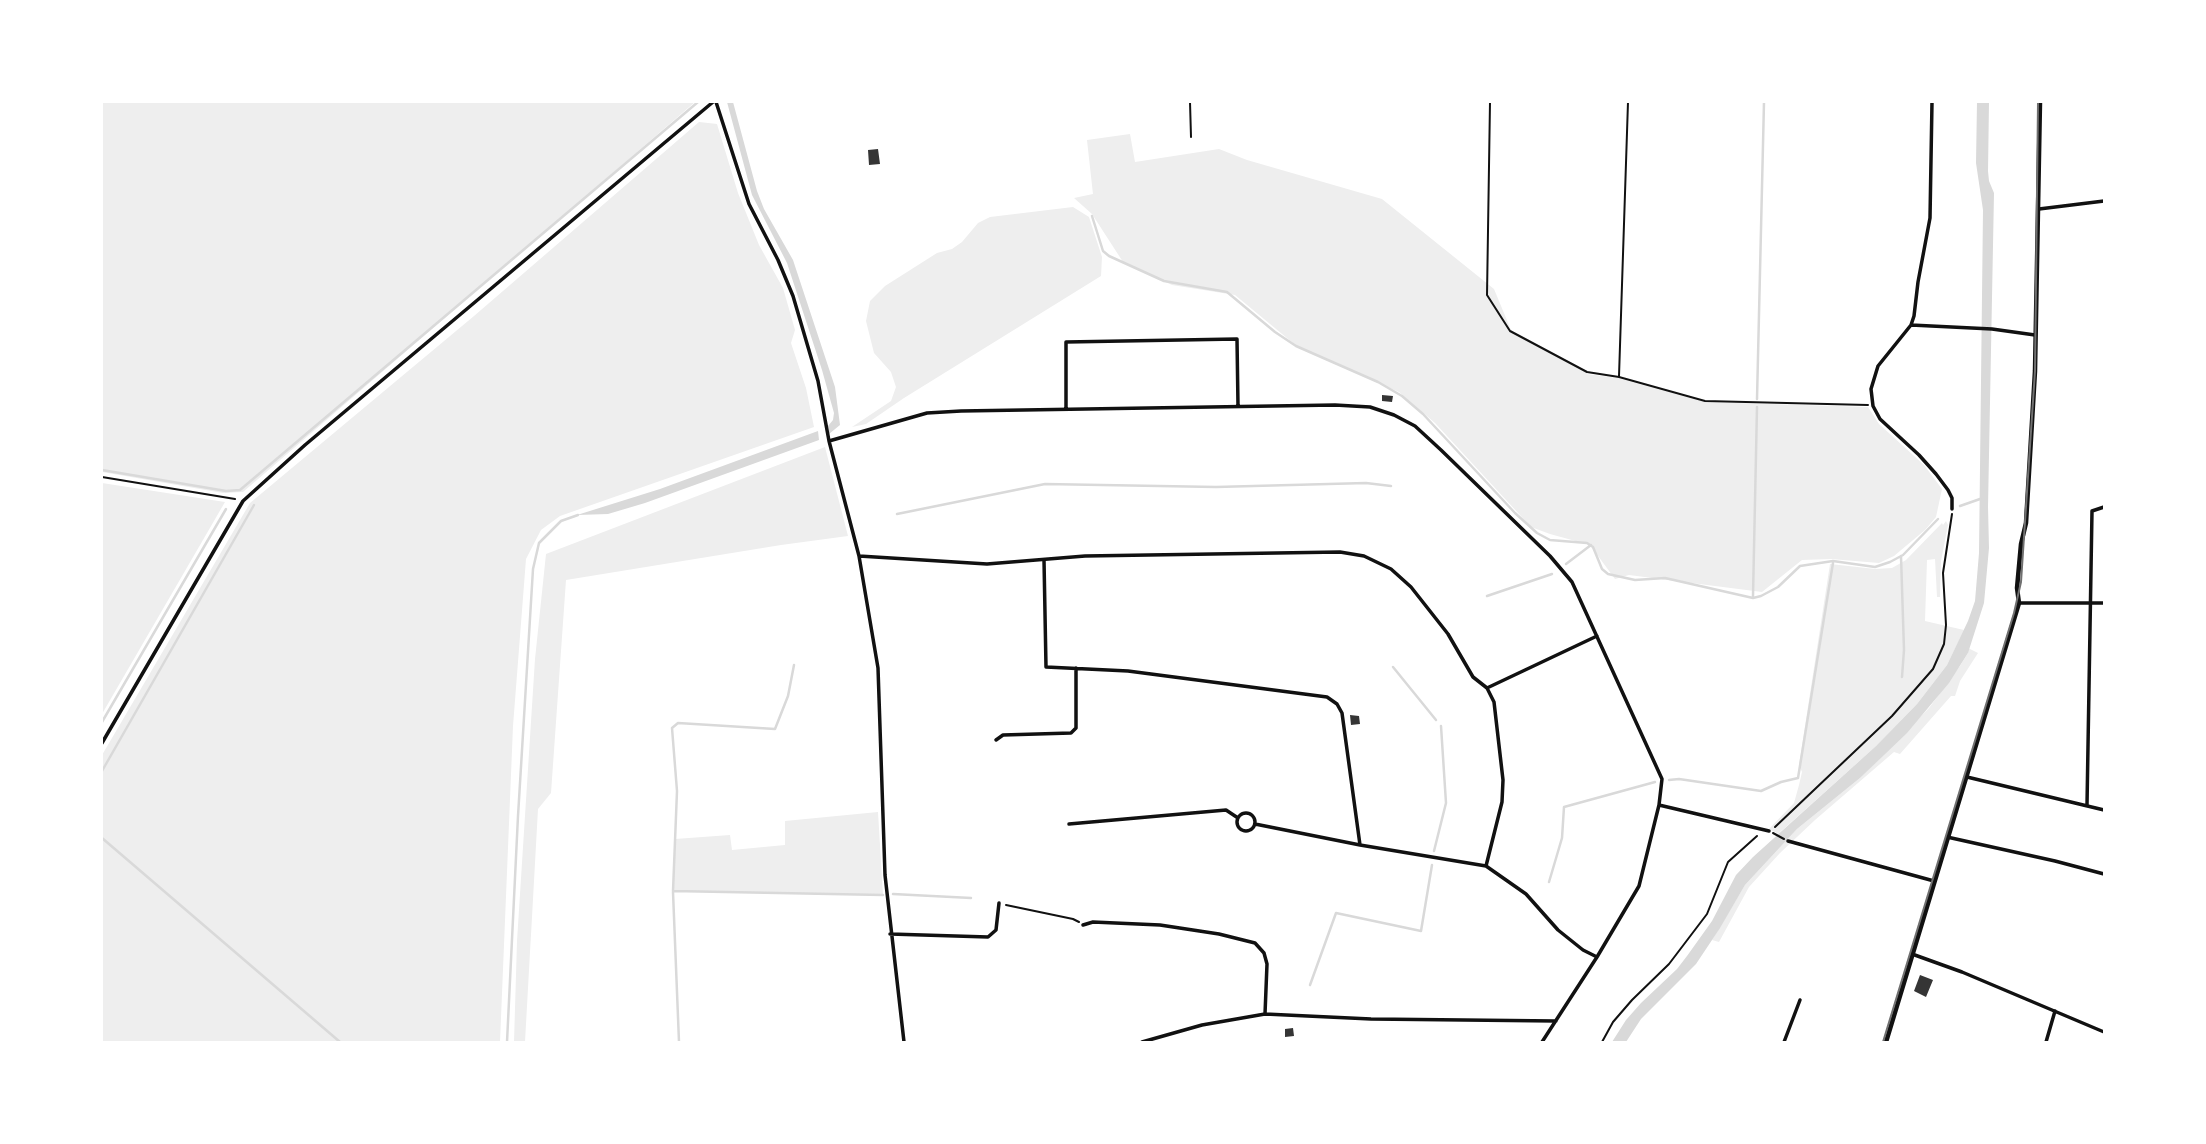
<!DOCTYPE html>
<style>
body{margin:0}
#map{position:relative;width:2206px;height:1144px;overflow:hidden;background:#fff;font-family:Manrope,sans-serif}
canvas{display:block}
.frame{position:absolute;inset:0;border:103px solid #fff;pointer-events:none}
</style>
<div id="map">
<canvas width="2206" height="1144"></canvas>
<div class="frame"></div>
</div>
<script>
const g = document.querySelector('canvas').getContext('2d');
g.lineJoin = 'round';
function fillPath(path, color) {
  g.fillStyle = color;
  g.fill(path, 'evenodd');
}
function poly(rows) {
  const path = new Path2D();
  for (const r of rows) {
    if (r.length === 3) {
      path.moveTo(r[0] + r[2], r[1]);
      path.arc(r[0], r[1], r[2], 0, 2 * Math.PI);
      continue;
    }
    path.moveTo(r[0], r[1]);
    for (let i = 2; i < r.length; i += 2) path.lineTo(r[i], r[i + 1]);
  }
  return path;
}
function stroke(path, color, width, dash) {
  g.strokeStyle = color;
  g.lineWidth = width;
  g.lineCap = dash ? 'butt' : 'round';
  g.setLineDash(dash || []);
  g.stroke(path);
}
const green = poly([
 [102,102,695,102,243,492,223,493,102,472],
 [699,122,717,124,738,193,759,245,783,288,795,330,791,343,806,388,814,427,560,516,541,530,526,559,513,726,500,1042,102,1042,102,755,250,503,474,316],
 [1130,134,1135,162,1219,149,1247,160,1382,199,1494,289,1511,330,1587,371,1587,374,1618,378,1705,402,1868,407,1879,424,1924,465,1942,489,1936,517,1925,530,1894,556,1879,563,1831,559,1802,560,1762,592,1629,575,1615,579,1590,545,1550,534,1531,527,1435,423,1399,392,1299,348,1235,295,1172,285,1123,262,1092,214,1074,198,1093,194,1087,140],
 [1073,207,1089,217,1102,257,1101,276,904,398,866,424,852,427,891,401,896,387,891,372,874,353,866,321,870,301,885,286,937,253,952,249,962,242,978,223,990,217],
 [825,447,848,536,781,545,566,580,551,793,538,809,525,1042,514,1042,517,941,535,659,546,554],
 [102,483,225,502,102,714],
 [1946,521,1948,525,1941,561,1940,597,1937,597,1935,559,1927,560,1925,621,1964,630,1947,665,1917,704,1876,746,1778,834,1769,829,1794,803,1799,785,1802,772,1799,765,1830,564,1875,569,1892,568,1906,560,1942,523,1943,525],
 [1968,648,1978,653,1960,681,1955,696,1951,696,1900,754,1894,752,1815,820,1780,853,1749,887,1719,942,1712,940,1745,885,1797,829,1860,778,1929,708,1960,666,1968,653],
 [878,812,883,895,673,891,675,839,730,835,732,850,785,845,785,821]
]);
const water = poly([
 [727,102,733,102,757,191,764,209,793,260,835,387,840,425,829,434,828,426,833,420,834,413,822,370,787,263,752,195],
 [1977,102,1989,102,1988,171,1989,181,1994,193,1988,507,1989,548,1984,603,1968,653,1949,683,1907,733,1860,778,1797,829,1745,885,1720,928,1696,964,1641,1019,1626,1042,1612,1042,1626,1020,1641,1003,1677,969,1687,956,1712,921,1736,875,1753,857,1876,746,1917,704,1947,665,1968,621,1975,601,1979,553,1983,210,1976,163],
 [818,431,819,440,645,503,608,514,577,515,660,489]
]);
const stream = poly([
 [1092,216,1103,251,1109,256,1164,281,1227,292,1275,332,1296,346,1378,382,1402,396,1423,414,1515,513,1537,533,1550,540,1587,543,1593,547,1602,569,1608,574,1635,580,1665,578,1753,598,1761,596,1778,587,1800,566,1833,561,1875,567,1890,562,1903,555,1938,519],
 [1757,399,1764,102],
 [102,470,226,491,240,490,698,102],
 [1960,506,1980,499],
 [897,514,1045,484,1216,487,1366,483,1391,486],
 [1901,556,1904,650,1902,677],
 [1566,564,1591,545],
 [1487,596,1552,574],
 [1753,596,1757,407],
 [794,665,788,696,775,729,678,723,672,728,677,791,673,891,883,895],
 [1393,667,1436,720],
 [102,722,226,509],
 [102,771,254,505],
 [1669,780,1679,779,1761,791,1781,782,1798,778,1833,563],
 [102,838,340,1042],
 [1434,851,1446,803,1441,726],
 [1549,882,1562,838,1564,807,1655,782],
 [673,892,679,1042],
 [893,894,971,898],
 [1310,985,1336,913,1421,931,1432,865],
 [507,1042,518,816,533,569,539,543,561,521,578,515]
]);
const building = poly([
 [878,149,880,164,869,165,868,150],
 [1382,395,1393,396,1392,402,1382,401],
 [1350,715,1359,716,1360,724,1351,725],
 [1920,975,1933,980,1926,997,1914,991],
 [1293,1028,1294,1036,1285,1037,1285,1029]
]);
const path = poly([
 [1190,102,1191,137],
 [1490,102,1487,295,1510,331,1587,372,1619,377,1705,401,1868,405],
 [1619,376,1628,102],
 [102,477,235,499],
 [1775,827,1892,716,1933,669,1944,644,1946,625,1943,573,1952,514],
 [1773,833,1784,839],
 [1006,905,1073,919,1079,922],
 [1602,1042,1613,1022,1632,1000,1669,964,1707,914,1728,862,1757,836]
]);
const minor = poly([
 [716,102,749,204,778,260,793,296,818,381,829,441,859,556,878,668,885,875,904,1042],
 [1932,102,1930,218,1918,282,1914,316,1911,325,1878,366,1871,389,1873,406,1880,419,1919,455,1936,474,1948,490,1952,498,1952,509],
 [2039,209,2104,201],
 [1911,325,1992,329,2035,335],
 [1066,409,1066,342,1237,339,1238,406],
 [829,441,927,413,961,411,1335,405,1370,407,1394,415,1415,426,1441,450,1550,556,1572,582,1662,779,1659,805,1639,886,1597,957,1542,1042],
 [859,556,987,564,1085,556,1340,552,1364,556,1391,569,1411,587,1448,634,1473,677,1487,688,1597,636],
 [1044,560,1046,667,1128,671,1327,697,1337,704,1342,713,1360,845,1486,866,1526,894,1558,930,1583,950,1597,957],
 [2019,603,2104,603],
 [996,740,1003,735,1071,733,1076,728,1076,668],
 [102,743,243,501,305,445,713,102],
 [1967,777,2104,810],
 [1659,805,1769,831],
 [2087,805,2092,511,2104,507],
 [1246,822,9],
 [1069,824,1226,810,1238,818],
 [1255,824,1360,845],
 [1947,837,2055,861,2104,874],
 [1788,841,1934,881],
 [1486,866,1502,802,1503,780,1494,702,1487,688],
 [1083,925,1093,922,1160,925,1219,934,1255,943,1264,953,1267,964,1265,1014],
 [890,934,988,937,996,930,999,903],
 [1912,954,1962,972,2104,1032],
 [1142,1042,1202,1025,1265,1014,1371,1019,1556,1021],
 [1784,1042,1800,1000],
 [2046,1042,2055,1011]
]);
const tertiary = poly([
 [1886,1042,2019,603,2017,588,2021,544,2026,523,2035,371,2040,102]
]);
const tram = poly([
 [1883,1042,2014,613,2021,582,2035,371,2038,102]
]);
fillPath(green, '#eee');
fillPath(water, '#d9d9d9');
stroke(stream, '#d9d9d9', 2.5);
fillPath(building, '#353535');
stroke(path, '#111', 2);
stroke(minor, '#111', 3.5);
stroke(tertiary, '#111', 4.5);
stroke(tram, '#707070', 2);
</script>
